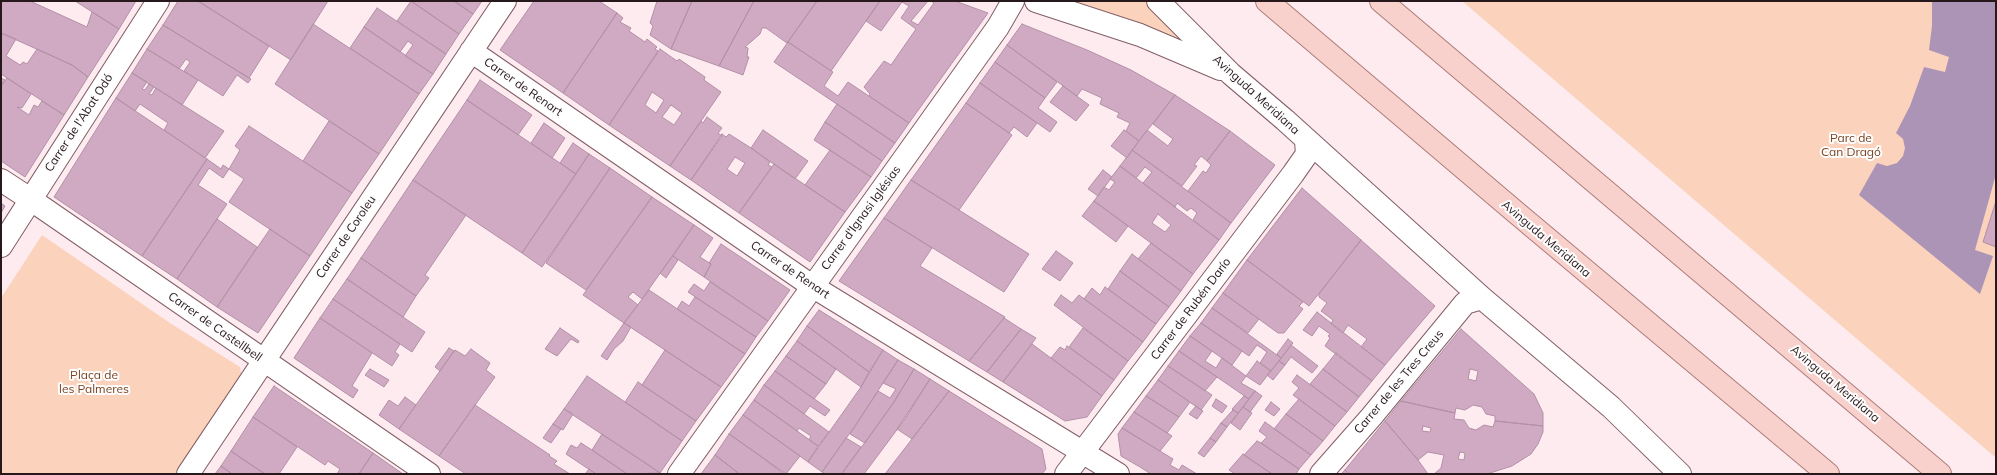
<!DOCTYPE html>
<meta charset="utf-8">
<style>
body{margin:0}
#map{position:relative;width:1997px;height:475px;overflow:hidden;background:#fdebef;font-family:Mulish,sans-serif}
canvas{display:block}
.frame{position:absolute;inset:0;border:2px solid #27181b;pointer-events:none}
</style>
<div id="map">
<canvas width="1997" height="475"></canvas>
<div class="frame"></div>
</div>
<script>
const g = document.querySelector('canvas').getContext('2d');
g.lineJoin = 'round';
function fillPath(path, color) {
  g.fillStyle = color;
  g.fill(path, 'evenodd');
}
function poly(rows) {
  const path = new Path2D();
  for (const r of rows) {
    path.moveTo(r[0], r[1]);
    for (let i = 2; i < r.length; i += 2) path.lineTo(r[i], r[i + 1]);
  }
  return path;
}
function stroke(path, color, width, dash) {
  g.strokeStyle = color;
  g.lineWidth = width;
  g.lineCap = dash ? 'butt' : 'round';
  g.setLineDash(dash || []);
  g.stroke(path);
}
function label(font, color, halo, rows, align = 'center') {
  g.font = font + ' Mulish,sans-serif';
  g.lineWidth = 4;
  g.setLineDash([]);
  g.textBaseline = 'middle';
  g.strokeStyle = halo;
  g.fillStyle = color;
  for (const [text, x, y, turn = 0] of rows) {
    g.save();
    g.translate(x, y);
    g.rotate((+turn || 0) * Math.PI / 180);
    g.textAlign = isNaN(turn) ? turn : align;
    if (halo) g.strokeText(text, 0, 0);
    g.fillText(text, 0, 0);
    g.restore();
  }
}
const green = poly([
 [1036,1,1158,1,1231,74],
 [1462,1,1996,1,1996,458],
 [42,235,170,323,240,367,242,378,179,474,1,474,1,298]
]);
const water = poly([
 [1932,1,1996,1,1996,174,1975,250,1993,256,1980,294,1859,195,1877,163,1887,166,1897,163,1903,156,1905,148,1903,139,1896,133,1910,106,1924,67,1945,72,1949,57,1929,50,1932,26]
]);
const building = poly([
 [1,1,30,1,87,27,92,12,119,29,88,77,72,65,1,33,1,1],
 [75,1,136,1,119,29,75,1],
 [178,1,198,1,269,46,249,78,163,25,178,1],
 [198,1,328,1,291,60,198,1],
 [411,1,454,1,473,14,459,34,411,1],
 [411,1,459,34,446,54,397,21,411,1],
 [454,1,482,1,473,14,454,1],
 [534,1,599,1,617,13,563,93,500,50,534,1],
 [657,1,692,1,671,49,650,35,653,26,650,23,657,1],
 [692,1,754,1,719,66,671,49,692,1],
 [754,1,817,1,787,43,766,28,762,28,760,34,745,47,748,48,747,57,749,57,743,75,719,66,754,1],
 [817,1,880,1,831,71,788,42,817,1],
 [880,1,928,1,911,21,918,25,934,3,931,1,955,1,988,13,909,123,869,96,870,94,864,87,884,61,891,65,916,29,901,18,909,6,902,2,881,31,866,21,880,1],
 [377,8,446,54,433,74,405,56,413,45,408,41,400,52,364,27,377,8],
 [617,13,623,18,620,22,631,28,629,31,645,42,647,39,657,47,655,49,658,51,609,125,563,93,617,13],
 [313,24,419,94,379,154,275,84,313,24],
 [1022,24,1087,50,1131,70,1175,95,1139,141,1126,131,1130,123,1117,117,1119,113,1100,104,1102,98,1082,89,1077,96,1007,45,1022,24],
 [163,25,249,78,251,79,248,83,237,75,223,96,184,71,190,62,186,59,179,69,147,49,163,25],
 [364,27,433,74,419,94,350,48,364,27],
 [1,33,16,39,6,56,20,65,23,62,27,64,37,49,72,65,88,77,64,115,1,74,1,33],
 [788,42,833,72,824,86,838,96,848,82,909,123,895,143,774,62,788,42],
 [1007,45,1057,82,1045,98,995,62,1007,45],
 [147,49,198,80,182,105,132,73,147,49],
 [660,49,677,61,679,59,705,77,704,80,721,92,670,166,609,125,660,49],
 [652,92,664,100,656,113,645,105,652,92],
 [671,105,682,113,674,125,662,117,671,105],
 [995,62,1045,98,1038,108,1057,122,1050,132,980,83,995,62],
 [132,73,147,82,142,89,145,90,149,84,154,87,149,94,152,95,156,88,224,131,205,158,164,130,168,123,140,104,135,111,116,98,132,73],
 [1,78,5,80,1,86,1,78],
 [7,78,31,94,22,108,17,107,29,115,34,105,38,107,42,101,64,115,25,177,1,161,1,86,7,78],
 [480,80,532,115,518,135,467,100,480,80],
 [980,83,1037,123,1027,137,1014,127,1009,133,966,103,980,83],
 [1063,86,1089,105,1076,121,1050,102,1063,86],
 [1175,95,1230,131,1207,161,1201,156,1194,165,1197,166,1182,186,1132,150,1147,130,1168,146,1173,139,1153,124,1175,95],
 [116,98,207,159,142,256,54,197,116,98],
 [467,100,576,174,522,253,413,180,467,100],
 [966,103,1012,135,959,210,911,180,966,103],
 [837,104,895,143,882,161,825,122,837,104],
 [707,117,722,128,718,133,722,136,691,180,670,166,701,121,703,123,707,117],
 [329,121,379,154,352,193,303,161,329,121],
 [825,122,882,161,871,177,814,140,825,122],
 [544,123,565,138,552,158,531,143,544,123],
 [249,126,352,193,310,256,229,202,244,179,229,169,240,150,235,146,249,126],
 [763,130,808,161,795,179,751,148,763,130],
 [1124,130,1139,141,1127,158,1111,146,1124,130],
 [1230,131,1275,165,1231,223,1188,191,1203,171,1206,173,1211,165,1207,161,1230,131],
 [722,134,726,137,729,134,751,148,770,162,768,165,772,167,739,213,691,180,722,134],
 [735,157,745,163,737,176,727,169,735,157],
 [573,143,589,154,576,174,560,163,573,143],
 [830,150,871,177,845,212,805,185,830,150],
 [1132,150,1231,223,1219,240,1193,220,1197,213,1191,208,1187,211,1177,203,1175,207,1143,183,1152,172,1145,167,1136,178,1120,166,1132,150],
 [589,154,610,168,542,267,522,253,589,154],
 [207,159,221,169,223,165,229,169,223,178,209,168,198,185,227,204,177,279,142,256,207,159],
 [774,164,845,212,810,262,739,213,774,164],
 [1120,166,1219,240,1193,274,1094,201,1104,187,1109,190,1115,182,1110,179,1120,166],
 [1158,214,1171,225,1165,232,1152,223,1158,214],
 [610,168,652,197,586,290,546,263,610,168],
 [1103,170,1112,177,1098,196,1088,189,1103,170],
 [413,180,466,215,425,275,429,278,416,296,361,258,413,180],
 [911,180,1029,254,1004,292,884,218,911,180],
 [1302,188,1361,240,1309,306,1247,260,1302,188],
 [652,197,694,225,642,299,633,292,628,297,638,305,624,323,583,295,652,197],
 [1094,201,1128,226,1116,242,1082,216,1094,201],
 [1996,201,1996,247,1983,242,1996,201],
 [1,203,5,206,1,213,1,203],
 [884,218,932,248,920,266,1005,317,969,361,839,281,884,218],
 [217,219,257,247,217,307,177,279,217,219],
 [694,225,713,238,700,257,711,264,704,277,673,256,694,225],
 [270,229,310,256,258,333,217,307,270,229],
 [1361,240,1435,306,1385,365,1361,347,1367,339,1348,325,1343,333,1331,324,1333,320,1321,311,1327,303,1319,297,1319,294,1361,240],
 [1151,243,1193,274,1181,291,1138,259,1151,243],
 [721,244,790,290,768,321,704,277,711,264,709,263,721,244],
 [1056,251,1073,263,1060,281,1042,269,1056,251],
 [1132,254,1181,291,1169,307,1120,271,1132,254],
 [673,256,678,260,666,278,660,273,673,256],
 [361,258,416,296,403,317,347,279,361,258],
 [1247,260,1303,302,1299,306,1303,309,1284,333,1278,333,1223,293,1247,260],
 [1120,271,1169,307,1156,324,1108,289,1120,271],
 [347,279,425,332,412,352,333,299,347,279],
 [710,282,768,321,756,337,688,292,694,284,704,291,710,282],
 [1105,287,1156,324,1143,342,1084,299,1092,288,1100,295,1105,287],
 [649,290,745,354,721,387,624,323,649,290],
 [1223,293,1259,319,1248,333,1212,308,1223,293],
 [1061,295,1072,303,1079,295,1143,342,1128,361,1054,305,1061,295],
 [695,297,756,337,745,354,677,309,682,301,689,306,695,297],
 [333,299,400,344,395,352,399,355,392,366,320,318,333,299],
 [1212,308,1281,358,1271,371,1260,363,1267,352,1257,345,1249,356,1201,323,1212,308],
 [819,310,883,350,869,372,807,326,819,310],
 [1317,312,1385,365,1372,381,1325,346,1330,338,1328,336,1330,334,1319,326,1312,336,1303,330,1317,312],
 [320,318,372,353,352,386,358,390,353,398,294,358,320,318],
 [1004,318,1021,329,987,372,969,361,1004,318],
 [624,323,631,327,623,341,614,349,607,360,601,356,624,323],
 [1201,323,1242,351,1232,365,1190,336,1201,323],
 [807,326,869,372,861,387,797,341,807,326],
 [560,328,579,341,578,343,571,339,557,356,545,349,560,328],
 [1083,328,1128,361,1114,380,1069,347,1083,328],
 [1021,329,1036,338,1003,382,987,372,1021,329],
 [1461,329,1534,394,1543,413,1543,426,1495,421,1495,416,1486,414,1482,407,1473,405,1465,410,1456,408,1455,413,1401,401,1461,329],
 [1470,369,1478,371,1476,381,1468,379,1470,369],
 [1190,336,1212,351,1205,361,1216,368,1222,358,1246,376,1241,383,1255,391,1249,399,1179,351,1190,336],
 [1288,339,1293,343,1281,358,1277,354,1288,339],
 [797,341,836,369,826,384,786,356,797,341],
 [1032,344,1102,396,1087,417,1065,421,1003,382,1032,344],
 [1291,345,1318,366,1312,373,1291,357,1285,365,1279,361,1291,345],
 [1067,346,1114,380,1102,396,1051,358,1060,347,1065,350,1067,346],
 [449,348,454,351,440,371,435,367,449,348],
 [471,349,490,363,486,370,495,377,439,456,399,429,454,351,455,350,465,356,471,349],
 [665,350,721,387,696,421,642,385,665,350],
 [883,350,898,360,857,423,822,472,808,462,861,387,883,350],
 [1179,351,1217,377,1205,391,1168,366,1179,351],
 [1336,353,1372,381,1359,397,1323,369,1336,353],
 [786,356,826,384,814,399,775,371,786,356],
 [898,360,914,369,894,402,865,443,850,434,878,391,890,398,896,389,883,383,898,360],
 [1257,361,1271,371,1260,385,1246,376,1257,361],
 [1279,361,1285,365,1273,380,1267,375,1279,361],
 [1168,366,1212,395,1201,410,1158,380,1168,366],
 [370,369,389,380,384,387,365,375,370,369],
 [914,369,930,379,905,419,864,474,842,474,894,402,914,369],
 [1323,369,1359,397,1347,412,1310,384,1323,369],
 [775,371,830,410,825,416,810,406,804,414,764,385,775,371],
 [1297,375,1347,412,1335,426,1293,395,1299,388,1292,382,1297,375],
 [587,376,682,441,660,473,564,409,587,376],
 [930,379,949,391,912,439,897,429,930,379],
 [1158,380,1190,402,1179,417,1146,396,1158,380],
 [638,382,696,421,682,441,625,402,638,382],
 [764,385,829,432,818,446,809,440,811,436,799,428,797,431,754,400,764,385],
 [274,386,373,453,359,474,337,474,340,469,328,461,325,465,253,417,274,386],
 [949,391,1042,449,1046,469,1042,474,885,474,949,391],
 [1255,391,1262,396,1250,412,1243,407,1255,391],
 [1146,396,1179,417,1167,433,1134,412,1146,396],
 [1244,396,1249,399,1238,413,1232,409,1244,396],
 [405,397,416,405,399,429,379,415,389,400,398,406,405,397],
 [1216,399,1227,406,1222,413,1212,406,1216,399],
 [1299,399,1335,426,1323,441,1286,414,1299,399],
 [754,400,818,446,808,462,743,415,754,400],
 [1401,401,1455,413,1454,419,1464,420,1469,428,1476,430,1484,425,1493,427,1495,421,1543,426,1543,432,1538,444,1531,454,1512,466,1487,474,1434,474,1441,468,1444,455,1428,452,1418,460,1385,421,1401,401],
 [1423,426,1431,428,1430,432,1422,431,1423,426],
 [1460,452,1465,453,1464,460,1458,459,1460,452],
 [1271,402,1280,409,1274,416,1265,410,1271,402],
 [475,405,550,455,549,456,557,461,554,464,570,474,466,474,439,456,475,405],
 [1196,406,1203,411,1197,419,1189,414,1196,406],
 [1243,407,1252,413,1240,430,1231,423,1243,407],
 [564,409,573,414,563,430,553,424,564,409],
 [1233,410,1238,413,1227,427,1221,423,1233,410],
 [1134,412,1172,436,1160,451,1122,428,1134,412],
 [1286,414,1323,441,1311,455,1274,429,1286,414],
 [743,415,800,456,786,474,729,434,743,415],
 [253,417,297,447,279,474,265,474,231,451,253,417],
 [1385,421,1418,460,1428,474,1349,474,1345,470,1385,421],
 [1265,422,1311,455,1299,469,1261,443,1267,437,1259,431,1265,422],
 [1221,423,1227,427,1216,442,1210,438,1221,423],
 [553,424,561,429,551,443,543,438,553,424],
 [1122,428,1173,459,1170,465,1179,470,1182,465,1197,474,1151,474,1140,467,1121,456,1118,434,1122,428],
 [602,434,650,466,660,473,627,474,592,450,602,434],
 [729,434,759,455,784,474,740,474,737,472,715,455,729,434],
 [846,438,861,447,841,474,825,474,822,472,846,438],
 [1210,438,1216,442,1204,457,1198,453,1210,438],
 [1257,441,1261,443,1299,469,1296,474,1272,474,1244,455,1257,441],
 [581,443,592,450,627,474,596,474,566,454,571,445,577,448,581,443],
 [231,451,242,459,265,474,232,474,221,466,231,451],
 [373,453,403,474,404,474,359,474,373,453],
 [1243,454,1244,455,1272,474,1235,474,1229,470,1243,454],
 [715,455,737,472,736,474,701,474,715,455],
 [221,466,232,474,215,474,221,466],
 [589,469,596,474,585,474,589,469],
 [1345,470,1349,474,1341,474,1345,470]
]);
const street = poly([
 [1036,1,1140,35,1220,69],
 [1158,1,1231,74,1285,120,1482,298,1611,407,1680,474],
 [471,51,812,286,1118,474],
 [1,180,30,199,429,474],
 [1,246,158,1],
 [188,474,505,1],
 [679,474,998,27,1013,1],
 [1066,474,1293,174,1307,154,1306,141],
 [1321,474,1372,416,1465,303,1482,298]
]);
const primary = poly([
 [1267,1,1519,215,1828,474],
 [1381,1,1940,474]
]);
const streetNames = [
 ["Carrer de Renart",523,87,35],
 ["Avinguda Meridiana",1256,95,42],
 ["Carrer de l'Abat Odó",79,123,-57],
 ["Carrer d'Ignasi Iglésias",861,218,-54],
 ["Carrer de Coroleu",346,237,-56],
 ["Avinguda Meridiana",1546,239,40],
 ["Carrer de Renart",790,270,34],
 ["Carrer de Rubén Darío",1191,309,-53],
 ["Carrer de Castellbell",215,327,35],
 ["Carrer de les Tres Creus",1399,382,-50],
 ["Avinguda Meridiana",1835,384,40]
];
const parkNames = [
 ["Parc de",1851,138],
 ["Can Dragó",1851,152],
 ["Plaça de",94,375],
 ["les Palmeres",94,389]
];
fillPath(green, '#fbd3bc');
fillPath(water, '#ac94b7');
fillPath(building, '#d0a9c2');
stroke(building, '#b290a6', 1);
stroke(street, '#835e67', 24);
stroke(primary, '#ad7c78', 24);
stroke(street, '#fff', 22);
stroke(primary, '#f9d1cc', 22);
label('12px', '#27181b', '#fdfdfd', streetNames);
label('12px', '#794323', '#fdfdfd', parkNames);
</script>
